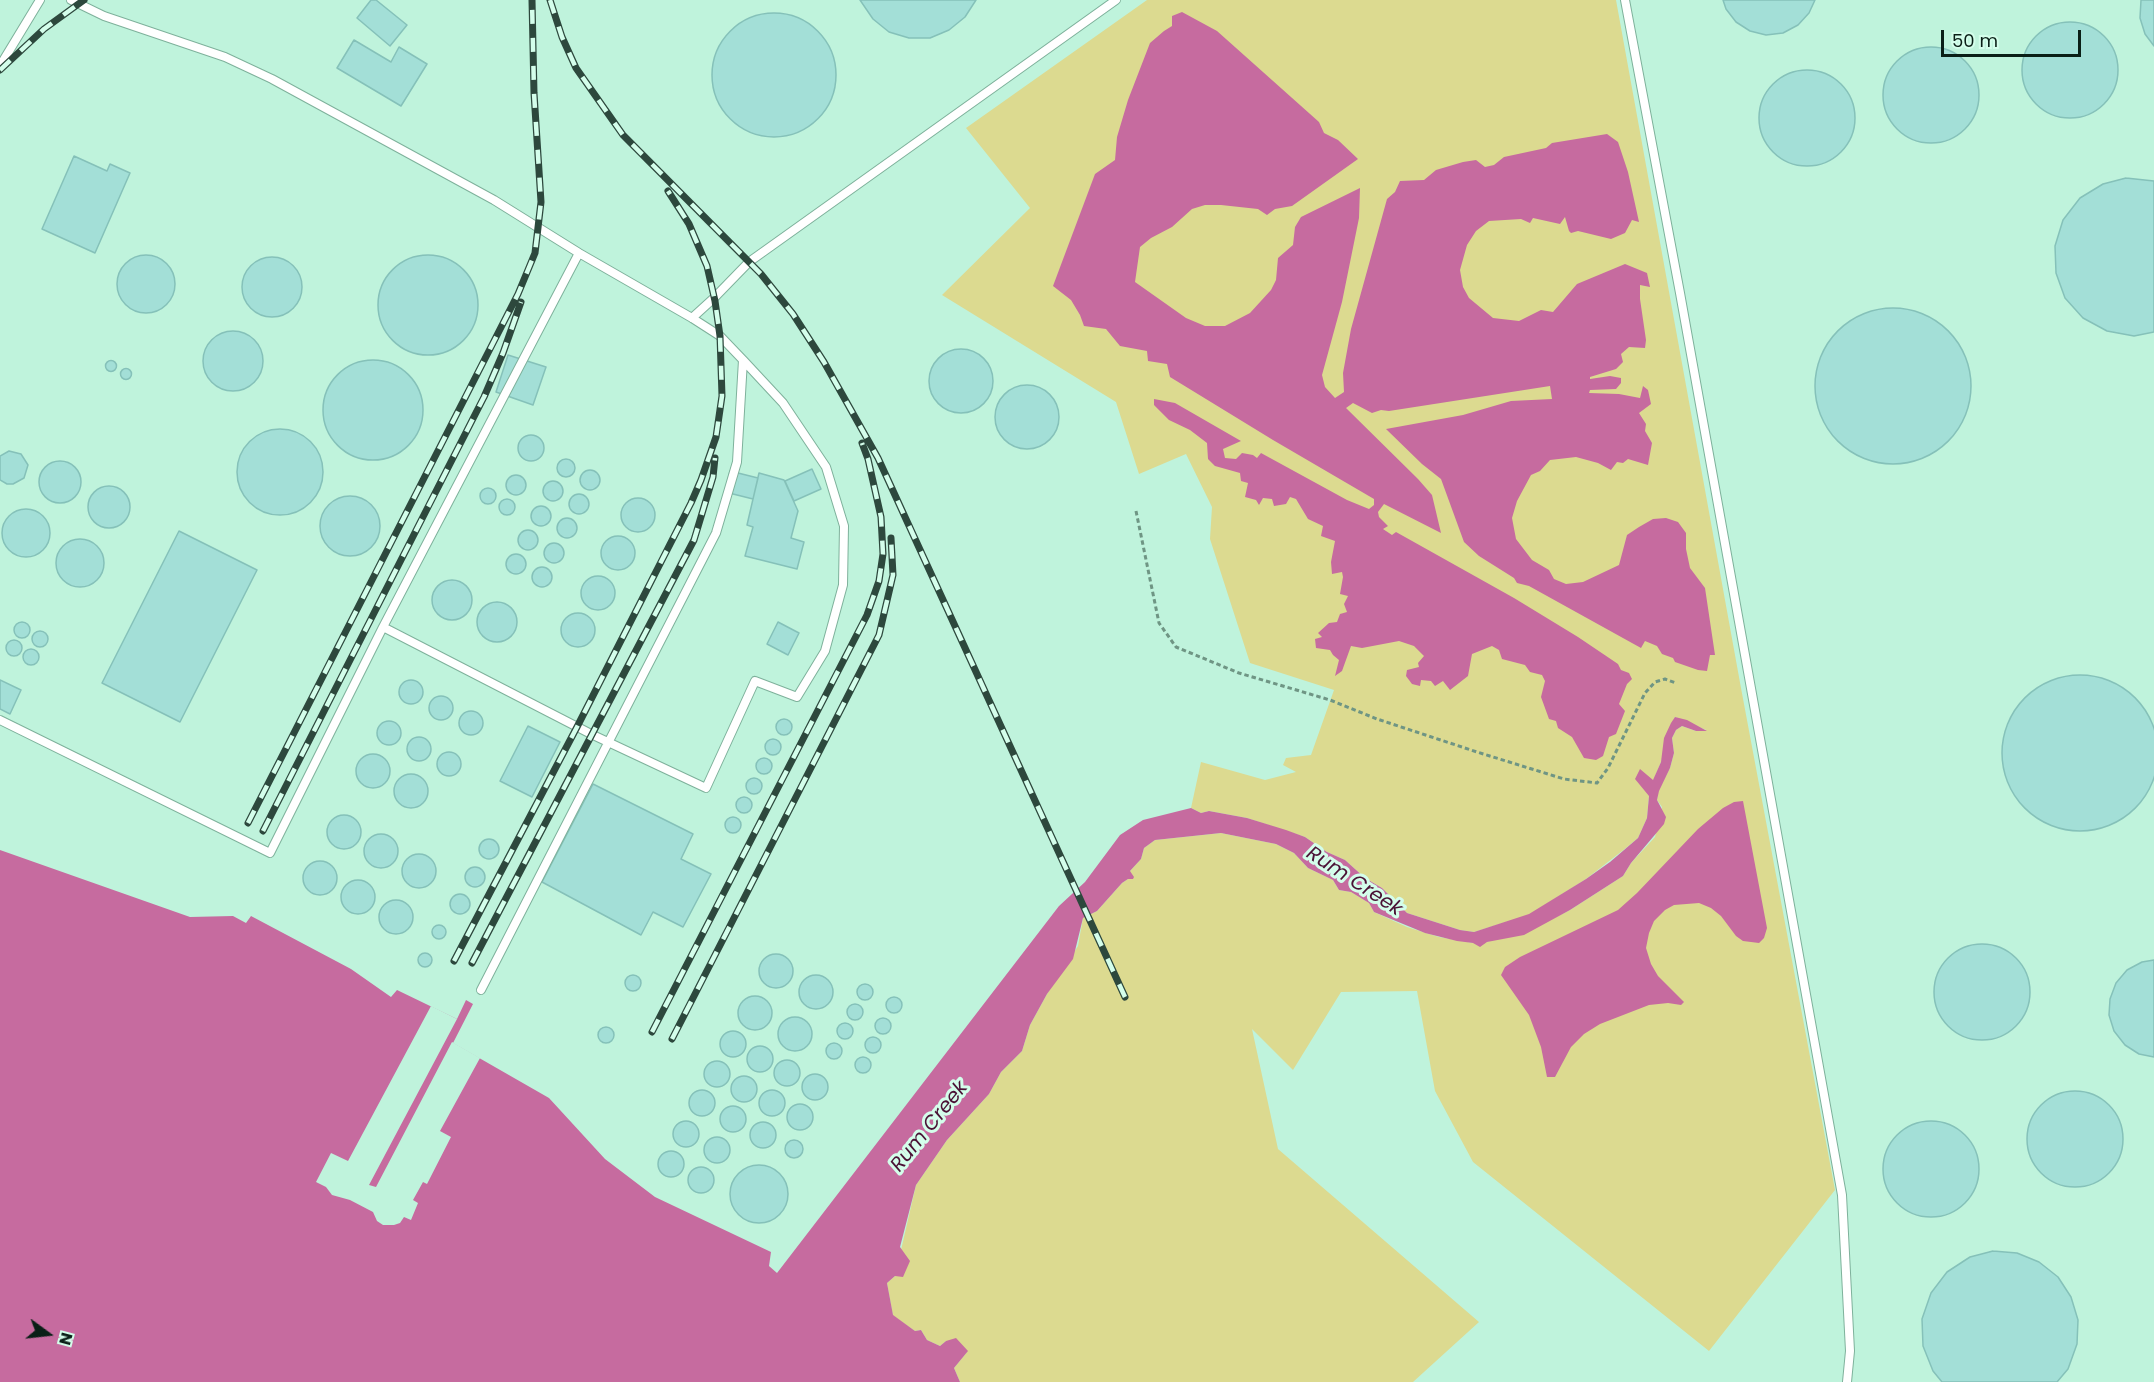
<!DOCTYPE html>
<style>
body{margin:0}
#map{position:relative;width:2154px;height:1382px;overflow:hidden;background:#bff3dc;font-family:Poppins,sans-serif}
canvas{display:block}
.north{position:absolute;left:18px;top:1304px;width:60px;height:60px;-webkit-text-stroke:4px #d4feeb;paint-order:stroke;rotate:105deg;font-size:16px;font-weight:700;line-height:24px;text-align:center;color:#0a1f17}
.north::after{content:'';display:block;margin:auto;width:21px;height:27px;background:#0a1f17;clip-path:polygon(50% 0,100% 100%,50% 72%,0 100%)}
.scale{position:absolute;left:1941px;top:30px;width:140px;height:27px;box-sizing:border-box;border:3px solid #0a1f17;border-top:0;padding-left:8px;font-size:18px;line-height:21px;white-space:nowrap;color:#0a1f17;-webkit-text-stroke:4px #d4feeb;paint-order:stroke}
</style>
<div id="map">
<canvas width="2154" height="1382"></canvas>
<div class="north">N</div>
<div class="scale">50 m</div>
</div>
<script>
const g = document.querySelector('canvas').getContext('2d');
g.lineJoin = 'round';
function fillPath(path, color) {
  g.fillStyle = color;
  g.fill(path, 'evenodd');
}
function poly(rows) {
  const path = new Path2D();
  for (const r of rows) {
    if (r.length === 3) {
      path.moveTo(r[0] + r[2], r[1]);
      path.arc(r[0], r[1], r[2], 0, 2 * Math.PI);
      continue;
    }
    path.moveTo(r[0], r[1]);
    for (let i = 2; i < r.length; i += 2) path.lineTo(r[i], r[i + 1]);
  }
  return path;
}
function stroke(path, color, width, dash) {
  g.strokeStyle = color;
  g.lineWidth = width;
  g.lineCap = dash ? 'butt' : 'round';
  g.setLineDash(dash || []);
  g.stroke(path);
}
function label(font, color, halo, rows, align = 'center') {
  g.font = font + ' Poppins,sans-serif';
  g.lineWidth = 6;
  g.setLineDash([]);
  g.textBaseline = 'middle';
  g.strokeStyle = halo;
  g.fillStyle = color;
  for (const [text, x, y, turn = 0] of rows) {
    g.save();
    g.translate(x, y);
    g.rotate((+turn || 0) * Math.PI / 180);
    g.textAlign = isNaN(turn) ? turn : align;
    if (halo) g.strokeText(text, 0, 0);
    g.fillText(text, 0, 0);
    g.restore();
  }
}
const green = poly([
 [1147,0,1616,0,1741,688,1835,1190,1709,1351,1473,1162,1435,1091,1417,991,1341,992,1293,1070,1252,1029,1278,1149,1479,1322,1413,1382,960,1382,954,1368,967,1352,946,1341,940,1346,927,1340,921,1330,915,1331,893,1316,887,1283,895,1276,916,1185,947,1140,989,1094,1001,1072,1022,1051,1030,1025,1047,994,1078,946,1083,918,1097,911,1122,883,1128,879,1130,871,1141,859,1144,848,1155,840,1221,833,1276,844,1294,853,1308,868,1333,880,1339,890,1351,892,1369,903,1374,912,1407,927,1439,937,1473,943,1487,942,1548,921,1570,910,1623,876,1631,863,1655,837,1662,807,1657,800,1658,791,1670,768,1674,753,1672,738,1676,730,1682,726,1696,731,1706,730,1675,717,1661,762,1653,781,1649,796,1647,818,1638,838,1626,848,1586,879,1529,915,1474,932,1460,930,1407,913,1382,888,1365,878,1345,860,1327,852,1305,837,1247,818,1209,811,1201,813,1191,808,1201,762,1265,780,1296,772,1283,765,1286,758,1311,755,1334,690,1250,663,1210,539,1212,507,1186,454,1139,474,1116,402,942,295,1030,208,966,128]
]);
const water = poly([
 [1182,12,1217,31,1319,122,1324,133,1338,140,1358,159,1292,206,1275,209,1267,215,1258,209,1221,205,1205,205,1192,209,1172,227,1151,238,1140,247,1135,282,1186,318,1205,326,1225,326,1250,313,1271,290,1276,280,1278,258,1293,245,1295,227,1301,217,1360,188,1359,218,1342,302,1322,375,1325,387,1335,398,1344,392,1343,373,1351,329,1387,199,1395,192,1400,181,1424,180,1436,170,1463,162,1476,160,1485,167,1494,165,1504,157,1546,148,1552,143,1607,134,1618,142,1628,172,1639,222,1632,220,1625,233,1611,239,1578,231,1571,233,1569,231,1565,217,1560,224,1533,218,1530,223,1521,219,1489,221,1476,231,1467,245,1460,270,1463,287,1469,298,1493,318,1519,321,1541,310,1553,312,1577,284,1625,264,1647,273,1650,287,1640,285,1640,299,1646,340,1645,348,1629,347,1621,354,1623,362,1616,369,1590,377,1590,379,1610,376,1621,378,1621,383,1616,389,1590,390,1589,393,1619,394,1640,398,1643,386,1648,390,1651,404,1639,413,1646,424,1645,431,1652,443,1648,465,1628,459,1623,463,1617,462,1611,470,1598,463,1576,457,1550,460,1540,471,1531,475,1517,501,1512,518,1516,539,1532,560,1549,570,1554,579,1566,584,1583,582,1619,565,1627,535,1639,527,1653,519,1666,518,1678,522,1686,533,1686,549,1690,568,1705,588,1715,655,1710,655,1707,671,1698,670,1675,662,1673,658,1662,654,1657,646,1645,641,1641,648,1529,586,1517,583,1514,578,1479,556,1464,542,1441,479,1422,464,1386,429,1463,415,1511,401,1552,399,1550,386,1389,411,1381,410,1372,413,1353,403,1346,408,1418,479,1432,495,1441,533,1384,504,1378,512,1379,517,1388,526,1383,529,1392,535,1396,532,1514,598,1578,637,1618,664,1621,670,1629,673,1632,679,1627,684,1619,704,1625,711,1616,734,1609,737,1603,756,1596,760,1584,758,1572,737,1558,728,1556,721,1549,719,1541,697,1545,681,1542,675,1530,672,1525,665,1502,659,1499,650,1492,646,1472,654,1468,676,1450,690,1443,681,1435,686,1431,681,1421,680,1420,686,1412,684,1406,676,1407,670,1419,667,1418,663,1424,656,1414,646,1399,641,1362,648,1351,646,1342,671,1335,676,1339,660,1333,655,1330,650,1316,648,1315,639,1322,637,1318,633,1329,623,1337,622,1340,614,1347,612,1344,604,1348,596,1340,594,1343,577,1342,572,1332,574,1331,562,1335,541,1321,536,1323,526,1308,519,1296,499,1290,497,1286,504,1274,506,1272,499,1263,498,1259,505,1256,500,1245,497,1248,483,1241,481,1240,473,1215,466,1208,459,1207,443,1190,430,1169,420,1154,405,1154,399,1175,403,1241,441,1223,449,1225,458,1236,459,1242,453,1253,455,1257,458,1261,453,1347,500,1369,509,1374,505,1374,499,1273,440,1170,377,1167,364,1148,361,1147,351,1120,346,1106,329,1084,326,1080,315,1071,300,1053,286,1095,174,1115,160,1117,137,1128,100,1150,43,1164,31,1172,26,1172,16],
 [1675,717,1687,720,1707,731,1696,731,1682,726,1676,730,1672,738,1674,753,1670,768,1659,791,1657,800,1666,817,1664,824,1631,863,1623,876,1570,910,1524,935,1487,942,1480,947,1473,943,1457,941,1425,933,1374,912,1369,903,1351,892,1339,890,1333,880,1308,868,1294,853,1276,844,1221,833,1155,840,1144,848,1141,859,1130,871,1134,877,1133,879,1128,879,1122,883,1097,911,1083,918,1073,959,1047,994,1030,1025,1022,1051,1001,1072,989,1094,947,1140,916,1185,900,1247,910,1261,903,1277,895,1276,887,1283,893,1315,915,1331,921,1330,927,1340,940,1346,946,1341,956,1338,968,1351,954,1368,960,1382,0,1382,0,850,190,917,233,916,246,923,251,916,351,969,391,997,397,990,457,1019,466,1000,473,1004,453,1043,549,1098,605,1159,655,1197,771,1252,769,1266,777,1273,1059,906,1085,882,1120,835,1143,820,1191,808,1201,813,1209,811,1247,818,1286,830,1305,837,1327,852,1345,860,1365,878,1382,888,1407,913,1460,930,1474,932,1529,914,1586,879,1610,862,1638,838,1647,818,1649,796,1635,779,1640,769,1653,780,1661,762,1664,738,1671,723],
 [1743,801,1767,928,1764,938,1759,943,1743,941,1736,936,1721,916,1711,908,1699,903,1674,905,1665,910,1654,921,1649,933,1646,948,1651,964,1658,976,1684,1002,1681,1005,1668,1003,1649,1005,1600,1024,1584,1034,1571,1047,1555,1077,1547,1077,1541,1047,1529,1015,1501,975,1505,967,1520,957,1618,910,1637,893,1698,829,1723,808,1734,802]
]);
const pier = poly([
 [431,1006,457,1019,369,1185,376,1187,452,1042,480,1058,440,1131,451,1137,427,1184,423,1182,413,1200,418,1203,411,1220,404,1217,400,1223,394,1225,383,1225,377,1221,373,1212,350,1200,332,1195,326,1187,316,1182,331,1153,348,1161]
]);
const building = poly([
 [371,0,376,0,407,25,390,46,357,18,371,0],
 [860,0,976,0,965,17,949,30,930,38,909,38,889,32,873,19,860,0],
 [1723,0,1815,0,1809,13,1798,25,1783,33,1766,35,1750,31,1736,22,1726,9,1723,0],
 [2141,0,2154,0,2154,46,2145,34,2140,18,2141,0],
 [774,75,62],
 [2070,70,48],
 [354,40,391,62,399,47,427,64,401,106,337,68,354,40],
 [1931,95,48],
 [1807,118,48],
 [74,156,107,171,110,164,130,173,95,253,42,229,74,156],
 [2126,178,2154,181,2154,332,2134,336,2107,331,2083,318,2065,298,2056,273,2055,246,2063,220,2080,198,2103,184,2126,178],
 [428,305,50],
 [146,284,29],
 [272,287,30],
 [1893,386,78],
 [233,361,30],
 [961,381,32],
 [508,355,546,367,533,405,496,392,508,355],
 [111,366,5.5],
 [373,410,50],
 [126,374,5.5],
 [1027,417,32],
 [280,472,43],
 [531,448,13],
 [9,451,21,454,28,465,24,478,13,484,7,484,0,480,0,456,9,451],
 [566,468,9],
 [60,482,21],
 [812,469,821,489,794,501,785,481,812,469],
 [590,480,10],
 [730,471,758,478,753,499,725,492,730,471],
 [759,473,784,480,798,511,791,538,804,542,797,569,745,556,753,527,747,525,759,473],
 [516,485,10],
 [553,491,10],
 [109,507,21],
 [488,496,8],
 [579,504,10],
 [350,526,30],
 [638,515,17],
 [507,507,8],
 [541,516,10],
 [26,533,24],
 [567,528,10],
 [528,540,10],
 [179,531,257,570,180,722,102,683,179,531],
 [618,553,17],
 [80,563,24],
 [554,553,10],
 [516,564,10],
 [542,577,10],
 [598,593,17],
 [452,600,20],
 [497,622,20],
 [578,630,17],
 [778,622,799,633,788,655,767,644,778,622],
 [22,630,8],
 [40,639,8],
 [14,648,8],
 [31,657,8],
 [2080,753,78],
 [411,692,12],
 [0,680,21,690,10,714,0,709,0,680],
 [441,708,12],
 [471,723,12],
 [784,727,8],
 [389,733,12],
 [528,726,560,742,532,797,500,781,528,726],
 [419,749,12],
 [773,747,8],
 [449,764,12],
 [373,771,17],
 [764,766,8],
 [411,791,17],
 [754,786,8],
 [593,784,693,834,681,859,711,874,683,927,653,912,641,935,542,882,593,784],
 [744,805,8],
 [344,832,17],
 [733,825,8],
 [381,851,17],
 [489,849,10],
 [419,871,17],
 [320,878,17],
 [475,877,10],
 [358,897,17],
 [460,904,10],
 [396,917,17],
 [439,932,7],
 [1982,992,48],
 [425,960,7],
 [776,971,17],
 [2154,960,2154,1057,2139,1054,2125,1045,2114,1031,2109,1015,2110,999,2116,983,2127,970,2142,962,2154,960],
 [816,992,17],
 [633,983,8],
 [865,992,8],
 [755,1013,17],
 [894,1005,8],
 [855,1012,8],
 [795,1034,17],
 [883,1026,8],
 [845,1031,8],
 [606,1035,8],
 [733,1044,13],
 [873,1045,8],
 [834,1051,8],
 [760,1059,13],
 [863,1065,8],
 [787,1073,13],
 [717,1074,13],
 [815,1087,13],
 [744,1089,13],
 [772,1103,13],
 [702,1103,13],
 [2075,1139,48],
 [800,1117,13],
 [733,1119,13],
 [1931,1169,48],
 [686,1134,13],
 [763,1135,13],
 [717,1150,13],
 [794,1149,9],
 [671,1164,13],
 [759,1194,29],
 [701,1180,13],
 [1993,1251,2017,1253,2039,1262,2058,1277,2071,1297,2078,1320,2077,1344,2068,1369,2057,1382,1942,1382,1933,1371,1923,1346,1922,1319,1931,1293,1947,1272,1970,1257,1993,1251]
]);
const path = poly([
 [1136,511,1159,623,1176,647,1239,673,1330,700,1377,719,1477,752,1564,779,1597,783,1608,768,1645,693,1655,682,1665,679,1676,683]
]);
const lane = poly([
 [71,0,104,16,225,57,272,79,494,200,579,253,692,318,720,336,743,360,737,462,716,533,481,990],
 [1625,0,1680,293,1842,1195,1850,1351,1847,1382],
 [0,66,40,0],
 [579,253,383,627,593,735,706,788,755,681,797,697,825,651,843,585,844,526,826,467,783,403,743,360],
 [692,318,714,298,749,262,1116,0],
 [0,720,270,853,383,627]
]);
const rail = poly([
 [550,0,562,37,576,68,623,135,761,274,793,314,824,362,878,458,1125,997],
 [0,70,44,29,84,0],
 [248,823,518,294,535,253,541,202,534,93,532,0],
 [263,831,484,397,503,353,521,302],
 [454,961,577,727,691,503,701,480,716,437,722,396,720,336,715,301,707,266,689,224,668,191],
 [472,963,694,540,713,477,715,458],
 [652,1032,867,615,879,581,883,554,881,517,868,459,862,443],
 [672,1039,879,635,893,575,891,538]
]);
const waterNames = [
 ["Rum Creek",1354,882,33],
 ["Rum Creek",930,1127,-51]
];
fillPath(green, '#dcda90');
fillPath(water, '#c66b9f');
fillPath(pier, '#bff3dc');
fillPath(building, '#a3dfd7');
stroke(building, '#85c1b9', 1.5);
stroke(lane, '#7eb19b', 10);
stroke(path, '#6f9584', 3, [4.5, 3]);
stroke(lane, '#fff', 8);
stroke(rail, '#2d483d', 7);
stroke(rail, '#d4feeb', 4.5, [14]);
label('italic 20px', '#4a1135', '#d4feeb', waterNames);
</script>
